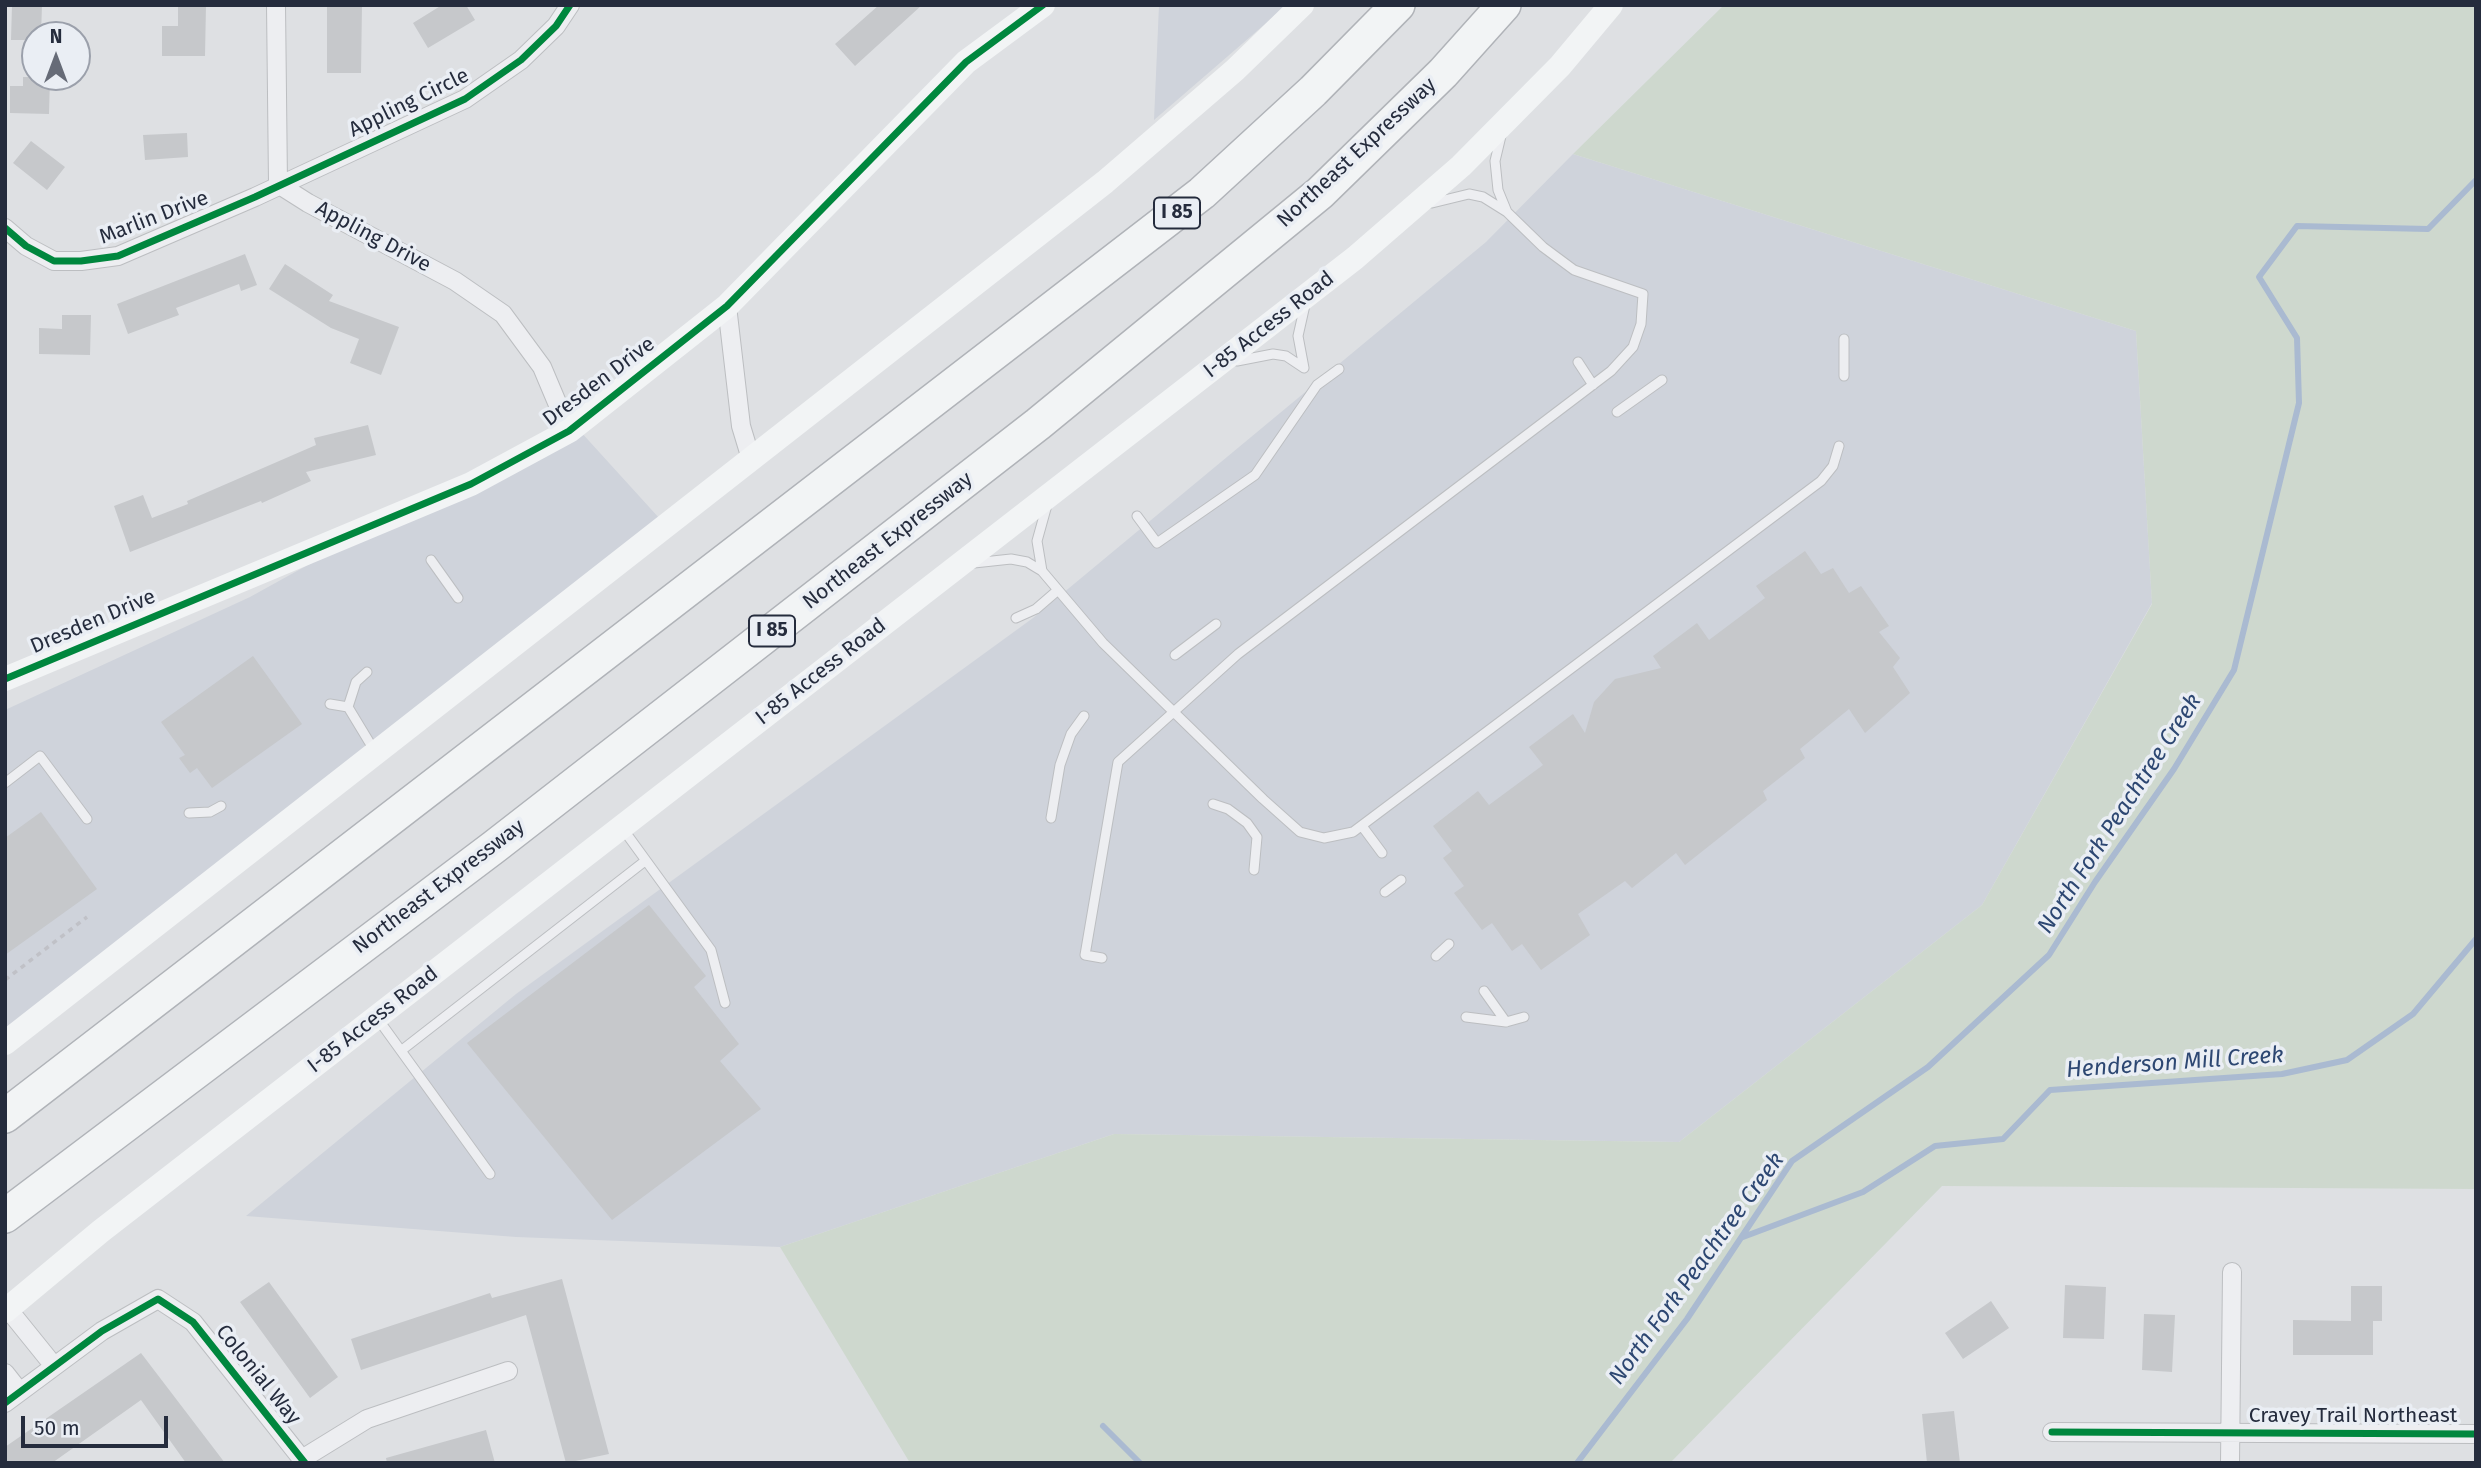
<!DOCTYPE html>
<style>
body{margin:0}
#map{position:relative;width:2481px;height:1468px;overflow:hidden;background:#dee0e3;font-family:"Fira Sans",sans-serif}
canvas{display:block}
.frame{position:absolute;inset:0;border:7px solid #252c3d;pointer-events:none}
.north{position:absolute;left:21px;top:21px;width:70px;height:70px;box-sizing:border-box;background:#eaeef4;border:2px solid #9ba0ab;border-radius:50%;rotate:0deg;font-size:19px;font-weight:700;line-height:28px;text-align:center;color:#252c3d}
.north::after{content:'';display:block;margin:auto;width:24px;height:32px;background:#666b77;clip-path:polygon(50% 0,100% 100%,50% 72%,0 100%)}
.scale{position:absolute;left:21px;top:1416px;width:147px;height:32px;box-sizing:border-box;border:4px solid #252c3d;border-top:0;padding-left:9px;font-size:21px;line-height:24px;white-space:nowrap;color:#252c3d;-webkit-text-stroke:5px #eaeef4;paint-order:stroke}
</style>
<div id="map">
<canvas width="2481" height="1468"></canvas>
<div class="frame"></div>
<div class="north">N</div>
<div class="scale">50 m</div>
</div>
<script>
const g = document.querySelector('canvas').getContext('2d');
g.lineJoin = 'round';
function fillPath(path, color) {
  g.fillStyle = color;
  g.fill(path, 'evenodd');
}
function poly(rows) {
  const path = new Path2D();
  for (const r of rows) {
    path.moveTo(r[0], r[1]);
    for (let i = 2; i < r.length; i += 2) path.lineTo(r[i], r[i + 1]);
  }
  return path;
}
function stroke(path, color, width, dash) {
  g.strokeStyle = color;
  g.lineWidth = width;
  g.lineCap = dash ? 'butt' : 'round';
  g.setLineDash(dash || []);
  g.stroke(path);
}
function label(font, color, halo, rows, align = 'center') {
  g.font = font + ' "Fira Sans",sans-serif';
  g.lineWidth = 7;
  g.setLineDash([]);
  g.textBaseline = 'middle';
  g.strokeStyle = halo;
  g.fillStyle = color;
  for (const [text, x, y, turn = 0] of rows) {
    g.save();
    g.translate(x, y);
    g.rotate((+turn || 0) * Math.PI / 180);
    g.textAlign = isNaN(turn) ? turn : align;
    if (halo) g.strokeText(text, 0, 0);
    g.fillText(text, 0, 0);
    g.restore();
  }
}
const built = poly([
 [1159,5,1287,5,1154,120],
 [1573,154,2136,331,2152,603,1982,905,1679,1142,1114,1134,780,1247,516,1237,246,1216,516,994,1033,618,1486,242],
 [570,420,670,530,5,1051,5,710,250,597]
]);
const green = poly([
 [1724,5,2476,5,2476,1189,1942,1186,1670,1463,910,1463,780,1247,1114,1134,1679,1142,1982,905,2152,604,2136,331,1573,154]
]);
const stream = poly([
 [1743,1237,1863,1192,1935,1146,2003,1139,2050,1090,2282,1074,2347,1060,2413,1014,2476,939],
 [1103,1426,1140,1463],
 [1577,1463,1687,1319,1792,1161,1928,1067,2049,955,2095,882,2174,769,2234,670,2299,403,2297,338,2259,277,2297,226,2428,229,2476,180]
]);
const building = poly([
 [12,5,42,5,41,35,35,35,35,40,11,40],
 [178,5,206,5,205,56,162,56,162,26,178,26],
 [327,5,362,5,361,73,327,73],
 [442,5,466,5,475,20,428,48,413,23],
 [879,5,922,5,855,66,835,44],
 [23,77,50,77,49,114,10,113,10,86,23,86],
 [187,133,188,157,145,160,143,135],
 [31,141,65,167,47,190,13,163],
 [245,254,257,285,241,291,239,284,176,308,179,315,128,334,117,304],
 [285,264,333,295,329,301,399,327,381,375,350,363,359,339,331,328,269,289],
 [62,315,91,315,90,355,39,354,39,328,62,329],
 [368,425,376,455,306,472,311,481,262,503,261,501,130,552,114,506,143,495,152,518,188,504,187,501,316,445,314,438],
 [1805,551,1821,574,1833,568,1849,593,1861,586,1889,626,1879,632,1900,658,1893,667,1910,693,1865,733,1849,709,1800,749,1805,758,1763,791,1767,800,1685,865,1676,853,1632,888,1625,881,1578,914,1590,935,1541,970,1522,944,1512,951,1492,923,1482,930,1454,893,1464,886,1443,858,1452,851,1433,826,1478,791,1489,805,1543,765,1529,747,1573,714,1585,733,1594,702,1615,679,1661,668,1653,656,1697,623,1709,640,1765,598,1756,586],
 [253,656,302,724,212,788,197,768,190,773,179,758,185,755,161,722],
 [41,812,97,889,5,955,5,838],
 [649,905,706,976,694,987,739,1044,720,1061,761,1109,612,1220,467,1043],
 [562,1279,609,1454,566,1463,526,1315,361,1370,351,1339,490,1293,492,1298],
 [269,1282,338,1377,310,1398,240,1302],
 [2065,1285,2106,1287,2104,1339,2063,1338],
 [2351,1286,2382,1286,2382,1321,2373,1321,2373,1355,2293,1355,2293,1320,2351,1321],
 [1991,1301,2009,1328,1963,1359,1945,1333],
 [2144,1314,2175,1315,2172,1372,2142,1370],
 [141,1353,225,1463,186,1463,141,1400,52,1463,5,1463,5,1447],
 [1954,1411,1960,1463,1927,1463,1922,1414],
 [486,1430,495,1463,387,1463,386,1458]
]);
const path = poly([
 [5,980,87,917]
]);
const lane = poly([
 [1501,136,1495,161,1498,190,1507,212],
 [1844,339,1844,376],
 [1237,361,1273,354,1286,356,1304,368],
 [1578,362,1593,385],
 [1304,368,1298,336,1305,305],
 [1617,412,1662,380],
 [1137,516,1157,543,1255,475,1317,385,1339,369],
 [431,560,458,598],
 [974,563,1011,559,1027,562,1042,571,1103,643,1263,799,1300,832,1324,838,1353,832,1821,481,1833,466,1839,446],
 [1042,571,1037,541,1047,505],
 [1016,618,1036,609,1058,590],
 [1175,655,1216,624],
 [367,672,356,682,348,707,374,750],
 [330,704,348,707],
 [5,783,40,756,87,819],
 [1213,804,1228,809,1247,823,1257,837,1254,870],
 [189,813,210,812,221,806],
 [1051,818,1060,765,1071,734,1084,716],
 [1362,826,1382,853],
 [623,829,711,950,725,1003],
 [1385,892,1401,880],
 [1436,956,1449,944],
 [1102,958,1085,955,1118,762,1238,654,1611,371,1633,347,1641,324,1643,294,1574,270,1543,247,1507,212,1483,197,1469,194,1432,203],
 [1484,991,1506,1022],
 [1466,1017,1506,1022,1524,1017],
 [378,1019,490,1174],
 [402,1050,645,861]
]);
const street = poly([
 [276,5,278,184,308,203,455,281,503,314,542,367,569,431],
 [5,228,26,246,54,261,81,261,118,256,255,197,465,99,521,60,556,26,570,5],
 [727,306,741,426,751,459],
 [8,1309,54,1366],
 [5,1373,20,1392],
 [5,1403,102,1331,158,1299,193,1322,305,1463],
 [2052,1432,2476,1434],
 [302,1459,367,1419,508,1371],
 [2230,1463,2232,1272]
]);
const secondary = poly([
 [5,679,471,484,569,431,727,306,966,62,1043,5],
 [5,1043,1105,182,1235,70,1302,5],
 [5,1311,101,1231,1355,258,1461,166,1560,66,1611,5]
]);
const highway = poly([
 [5,1116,1202,193,1313,91,1398,5],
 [5,1216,494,847,1038,424,1320,193,1443,73,1504,5]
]);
const cycleway = poly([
 [5,228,26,246,54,261,81,261,118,256,255,197,465,99,521,60,556,26,570,5],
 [5,679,471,484,569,431,727,306,966,62,1043,5],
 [5,1403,102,1331,158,1299,193,1322,305,1463],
 [2052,1432,2476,1434]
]);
const shields = [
 [1177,213,46],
 [772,631,46]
];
const shieldNames = [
 ["I 85",1177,213],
 ["I 85",772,631]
];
const streetNames = [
 ["Appling Circle",409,103,-26],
 ["Northeast Expressway",1357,153,-43],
 ["Marlin Drive",154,218,-21],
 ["Appling Drive",373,237,28],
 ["I-85 Access Road",1269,325,-38],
 ["Dresden Drive",599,382,-37],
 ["Northeast Expressway",888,541,-38],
 ["Dresden Drive",93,622,-23],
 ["I-85 Access Road",821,672,-38],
 ["Northeast Expressway",439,887,-37],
 ["I-85 Access Road",373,1020,-38],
 ["Colonial Way",258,1375,51],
 ["Cravey Trail Northeast",2353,1416]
];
const waterNames = [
 ["North Fork Peachtree Creek",2120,814,-57],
 ["Henderson Mill Creek",2175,1063,-4],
 ["North Fork Peachtree Creek",1697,1269,-54]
];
fillPath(built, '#cfd3db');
fillPath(green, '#ced8ce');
stroke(stream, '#aabad1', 6);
fillPath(building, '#c6c8cb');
stroke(lane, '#bcbec1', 11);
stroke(street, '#bcbec1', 20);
stroke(highway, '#b0b3b8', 36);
stroke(path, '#c0c1c7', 3.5, [5, 5]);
stroke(lane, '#edeef1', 9);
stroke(street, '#edeef1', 18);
stroke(secondary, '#f2f4f5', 24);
stroke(highway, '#f2f4f5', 33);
stroke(cycleway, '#00873e', 7);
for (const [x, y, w] of shields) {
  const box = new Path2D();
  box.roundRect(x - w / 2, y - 15.5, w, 31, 5);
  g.fillStyle = '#eaeef4';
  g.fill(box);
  stroke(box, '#252c3d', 2);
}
label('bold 19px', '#252c3d', null, shieldNames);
label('21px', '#252c3d', '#eaeef4', streetNames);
label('italic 23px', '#2d4772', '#eaeef4', waterNames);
</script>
